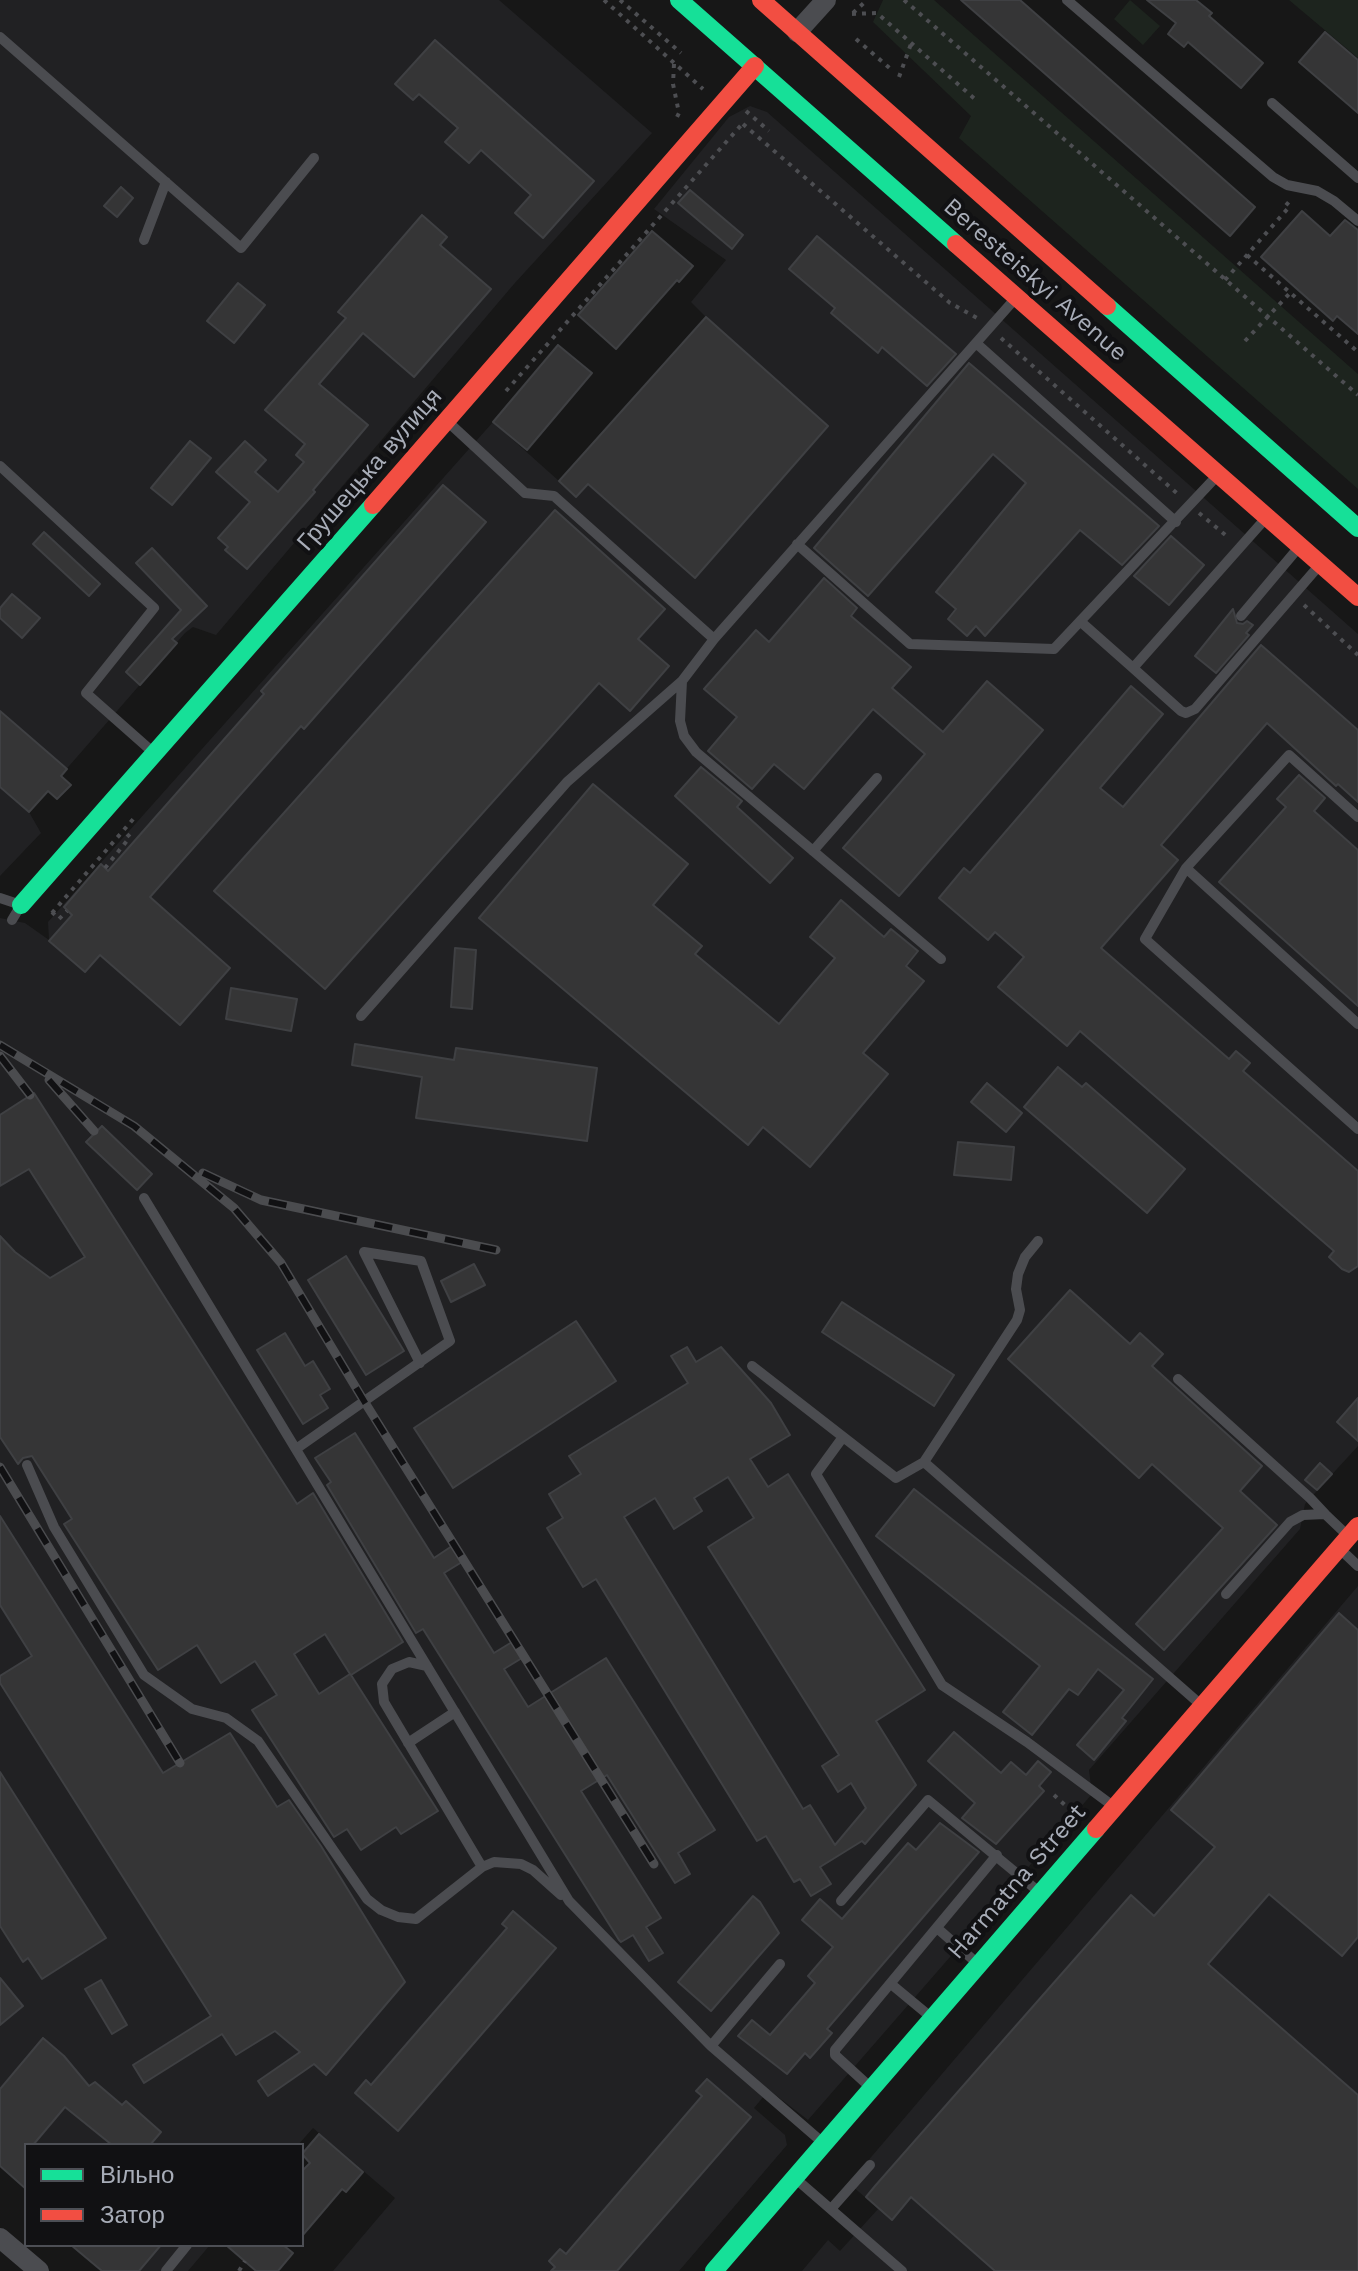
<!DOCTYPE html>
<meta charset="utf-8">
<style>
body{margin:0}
#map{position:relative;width:1358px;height:2271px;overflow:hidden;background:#171717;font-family:"Work Sans",sans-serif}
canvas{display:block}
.legend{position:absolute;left:24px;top:2143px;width:280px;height:104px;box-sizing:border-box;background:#111113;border:2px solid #4d4f55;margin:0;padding:10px 14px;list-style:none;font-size:24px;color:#a8adb8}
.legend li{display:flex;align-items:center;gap:16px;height:40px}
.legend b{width:40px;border:2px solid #4d4f55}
</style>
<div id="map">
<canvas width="1358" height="2271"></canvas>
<ul class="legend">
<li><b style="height:10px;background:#16e098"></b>Вільно</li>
<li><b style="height:10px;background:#f24e42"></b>Затор</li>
</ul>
</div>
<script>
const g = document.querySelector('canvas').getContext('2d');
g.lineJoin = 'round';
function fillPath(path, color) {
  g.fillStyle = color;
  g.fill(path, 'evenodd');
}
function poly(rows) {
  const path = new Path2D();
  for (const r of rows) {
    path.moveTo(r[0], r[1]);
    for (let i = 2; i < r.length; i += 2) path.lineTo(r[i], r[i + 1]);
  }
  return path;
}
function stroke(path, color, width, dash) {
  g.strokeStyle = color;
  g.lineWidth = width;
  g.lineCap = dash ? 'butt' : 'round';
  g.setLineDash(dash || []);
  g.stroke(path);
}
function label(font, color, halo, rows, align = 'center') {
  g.font = font + ' "Work Sans",sans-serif';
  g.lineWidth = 8;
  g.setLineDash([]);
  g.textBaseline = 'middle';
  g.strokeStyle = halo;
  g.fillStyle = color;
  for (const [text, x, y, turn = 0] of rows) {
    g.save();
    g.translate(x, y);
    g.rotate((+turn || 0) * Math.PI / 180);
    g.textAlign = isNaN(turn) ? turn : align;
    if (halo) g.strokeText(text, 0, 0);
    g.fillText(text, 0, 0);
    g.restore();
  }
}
const built = poly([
 [0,0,499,0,652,133,514,284,216,635,193,627,185,633,29,812,41,833,0,876],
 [750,106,767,112,1358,634,1358,1446,1305,1504,1300,1529,1089,1770,1092,1794,808,2120,769,2090,754,2108,785,2135,787,2145,679,2271,333,2271,395,2198,313,2128,298,2145,26,2145,26,2189,0,2166,0,918,25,923,49,940,48,922,493,422,559,481,706,317,691,302,726,260,654,209,729,117],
 [1358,1586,1358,2271,802,2271,828,2240,840,2251,878,2209,849,2183],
 [71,2245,210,2245,188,2271,102,2271]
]);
const green = poly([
 [883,0,934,0,1358,374,1358,489,959,138,971,116,873,22],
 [1130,0,1160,26,1143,45,1114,19],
 [1289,0,1358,0,1358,58]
]);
const building = poly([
 [961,0,1020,0,1255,207,1230,236,961,0],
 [1147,0,1196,0,1212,13,1209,16,1263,63,1241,88,1188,42,1184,47,1168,34,1176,23,1147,0],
 [1325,32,1358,60,1358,113,1299,62,1325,32],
 [435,40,594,181,543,238,515,213,531,195,481,150,469,163,445,142,458,128,419,94,413,100,395,84,435,40],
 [121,187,133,198,117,217,104,206,121,187],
 [690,190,743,235,732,249,678,203,690,190],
 [1302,211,1330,236,1345,220,1358,230,1358,334,1337,316,1333,321,1261,257,1302,211],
 [422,215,447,237,440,245,491,289,414,377,363,333,319,384,368,425,313,490,315,492,247,569,225,550,228,547,218,538,250,502,216,472,245,441,266,460,255,472,278,492,304,462,296,455,305,444,265,410,346,318,338,312,422,215],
 [652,231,693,266,679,282,677,280,616,349,578,315,652,231],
 [817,236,956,354,927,386,882,347,878,353,831,313,835,308,789,269,817,236],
 [238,283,265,305,234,343,207,321,238,283],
 [706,317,828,426,695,578,588,484,576,497,559,481,706,317],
 [558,345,592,373,527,450,493,422,558,345],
 [969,363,1159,526,1122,565,1080,530,985,636,976,626,967,636,948,619,956,609,936,592,1026,483,993,454,868,596,814,548,969,363],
 [190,441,211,458,172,505,151,488,190,441],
 [443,485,486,522,304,729,301,726,150,897,230,968,180,1025,100,955,85,972,49,941,72,915,64,907,101,864,108,871,264,694,261,691,443,485],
 [555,510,665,609,638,639,669,666,630,711,599,683,325,989,214,891,555,510],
 [44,532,100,584,89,596,33,544,44,532],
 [1171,536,1204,565,1169,605,1134,576,1171,536],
 [152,548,207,606,172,639,177,643,140,685,126,672,181,610,136,563,152,548],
 [824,578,857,608,851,616,911,667,892,688,943,732,987,681,1043,730,899,896,843,848,925,754,873,709,804,789,774,764,752,789,708,751,737,717,704,689,756,630,769,642,824,578],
 [12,594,40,618,22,638,0,618,0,608,12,594],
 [1233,609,1237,623,1243,624,1247,621,1253,625,1246,633,1249,635,1216,673,1195,656,1233,609],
 [1261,645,1358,730,1358,802,1338,784,1336,786,1267,723,1161,845,1178,860,1101,948,1229,1059,1236,1051,1250,1063,1243,1071,1358,1171,1358,1266,1349,1272,1342,1269,1329,1257,1334,1251,1080,1031,1067,1046,998,987,1024,957,995,932,988,940,939,898,964,868,970,873,1131,686,1163,714,1100,788,1123,807,1261,645],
 [0,711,67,769,61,776,71,785,57,799,48,791,29,812,0,787,0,711],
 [701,767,742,801,737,807,793,858,770,883,675,796,701,767],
 [1299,775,1325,798,1314,811,1358,850,1358,1006,1219,882,1286,807,1277,799,1299,775],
 [593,784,688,864,653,905,702,946,695,954,779,1024,835,958,810,937,841,900,884,937,891,929,918,951,906,966,924,981,863,1053,888,1074,810,1167,763,1127,748,1145,479,918,593,784],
 [455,948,476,950,472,1009,451,1007,455,948],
 [231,988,297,999,291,1031,226,1019,231,988],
 [355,1044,454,1060,456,1048,597,1068,587,1141,416,1118,422,1077,352,1065,355,1044],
 [1058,1067,1082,1087,1086,1083,1185,1169,1147,1213,1024,1107,1058,1067],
 [987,1083,1022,1113,1006,1132,971,1102,987,1083],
 [34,1093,297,1504,313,1493,403,1642,351,1675,438,1811,401,1834,396,1827,361,1850,347,1829,334,1837,252,1710,277,1695,255,1661,221,1683,197,1645,158,1670,64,1524,72,1519,32,1456,23,1458,18,1464,0,1437,0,1236,15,1252,50,1278,85,1257,29,1169,0,1186,0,1115,34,1093],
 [325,1634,350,1674,319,1694,294,1654,325,1634],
 [102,1126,152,1174,137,1190,86,1142,102,1126],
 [958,1142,1014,1147,1011,1180,954,1175,958,1142],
 [346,1256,404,1351,366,1375,308,1280,346,1256],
 [474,1264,485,1285,451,1302,441,1281,474,1264],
 [1070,1290,1130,1344,1140,1333,1163,1354,1152,1366,1262,1466,1240,1491,1277,1525,1164,1650,1136,1624,1223,1528,1152,1464,1139,1478,1008,1359,1070,1290],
 [842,1302,954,1375,934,1406,822,1332,842,1302],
 [576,1321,616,1381,453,1488,414,1428,576,1321],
 [285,1333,305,1366,313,1361,330,1389,320,1395,328,1408,303,1424,257,1350,285,1333],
 [687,1347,696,1362,721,1347,771,1403,790,1435,750,1459,768,1487,788,1474,925,1690,876,1721,916,1785,865,1844,862,1841,820,1867,831,1884,811,1896,800,1879,794,1882,766,1836,757,1841,596,1579,583,1587,547,1528,563,1518,549,1494,581,1474,569,1456,688,1383,671,1356,687,1347],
 [728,1477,754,1518,708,1547,839,1755,822,1766,838,1792,851,1783,866,1808,835,1845,810,1805,803,1809,624,1517,655,1498,674,1529,702,1511,694,1498,728,1477],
 [1358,1398,1358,1441,1337,1422,1358,1398],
 [355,1433,434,1558,452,1546,462,1562,444,1573,494,1653,512,1642,522,1658,504,1669,528,1707,606,1658,715,1830,678,1853,690,1874,675,1883,607,1775,581,1791,661,1918,646,1927,663,1953,649,1961,633,1935,621,1942,619,1940,423,1629,416,1633,327,1485,331,1482,315,1458,355,1433],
 [1320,1463,1332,1474,1317,1490,1305,1480,1320,1463],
 [914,1489,1153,1679,1122,1718,1126,1721,1094,1760,1077,1745,1124,1690,1098,1669,1078,1695,1069,1689,1032,1735,1003,1712,1040,1666,876,1536,914,1489],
 [0,1516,163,1773,230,1733,277,1807,289,1800,321,1846,405,1982,326,2075,314,2064,268,2096,258,2081,300,2052,275,2031,236,2055,222,2034,144,2083,133,2065,211,2016,0,1683,0,1676,32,1656,0,1605,0,1516],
 [1339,1613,1358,1630,1358,1937,1342,1956,1269,1894,1208,1964,1358,2095,1358,2271,995,2271,911,2197,892,2220,866,2197,875,2186,1131,1895,1154,1916,1215,1847,1171,1810,1339,1613],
 [954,1732,1001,1773,1011,1762,1026,1775,1038,1761,1051,1772,1039,1786,1044,1791,996,1844,962,1818,975,1803,928,1761,954,1732],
 [0,1772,106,1938,42,1979,28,1958,23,1962,0,1926,0,1772],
 [940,1823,979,1852,827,2029,832,2033,810,2058,805,2053,787,2074,738,2036,752,2020,770,2035,815,1983,808,1976,833,1947,802,1920,820,1899,842,1919,908,1843,916,1850,940,1823],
 [753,1896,760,1902,779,1933,711,2011,678,1982,753,1896],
 [513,1911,556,1948,398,2131,355,2093,366,2080,371,2085,507,1928,502,1924,513,1911],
 [0,1978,23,2006,0,2025,0,1978],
 [101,1980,127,2025,112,2034,85,1989,101,1980],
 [43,2038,64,2056,89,2086,95,2082,122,2105,126,2101,161,2132,150,2145,112,2145,65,2107,33,2145,26,2145,26,2189,0,2166,0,2089,43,2038],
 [707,2079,751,2117,617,2271,551,2271,555,2267,549,2261,560,2249,566,2254,702,2096,696,2091,707,2079],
 [319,2134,363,2172,346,2192,342,2189,302,2236,302,2171,310,2163,302,2154,319,2134],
 [71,2245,161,2245,139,2271,102,2271,71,2245],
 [226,2245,283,2245,293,2253,278,2271,256,2271,226,2245]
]);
const path = poly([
 [604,0,703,89],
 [620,0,681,53],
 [904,0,1358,395],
 [853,13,867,0],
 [852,14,877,13,976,100],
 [856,39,893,71],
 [674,64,673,84,679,113,677,117],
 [899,77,911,44],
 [746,111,769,131],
 [743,124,950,303,979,319],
 [1247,255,1358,352],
 [1225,280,1290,206,1284,201],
 [1001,338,1180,496],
 [1245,341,1290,293],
 [506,391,743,123],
 [1199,513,1229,538],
 [1304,605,1358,655],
 [105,868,130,837,124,831],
 [52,912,59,919,67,911],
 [52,913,135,817],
 [1054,1795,1076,1815],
 [239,2271,245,2261]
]);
const lane = poly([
 [1067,0,1273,177,1287,185,1317,191,1334,201,1358,221],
 [0,37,241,248,314,158],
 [1272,103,1358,178],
 [144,240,166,182],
 [976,343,1176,522],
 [447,421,525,493,554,496,714,639],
 [0,466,154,608,86,693,155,754],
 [797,544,910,644,1054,649,1215,478],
 [1241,616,1299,547],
 [1081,622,1133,668,1266,518],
 [1133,668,1181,711,1186,713,1195,709,1317,568],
 [682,681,680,721,684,736,696,752,941,959],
 [1358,817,1289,755,1186,868,1145,939,1358,1129],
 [813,851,877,778],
 [1186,868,1358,1024],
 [0,898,21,905,12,920],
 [361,1016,567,782,682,681,714,639,1014,300],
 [144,1198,569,1901,711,2046],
 [364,1252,420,1363],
 [752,1366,896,1478,924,1462,1017,1320,1020,1310,1016,1289,1018,1274,1025,1257,1038,1241],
 [1178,1379,1310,1498,1325,1514],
 [843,1437,816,1474,942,1685,1027,1742,1113,1806],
 [296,1449,450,1341,421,1261,364,1252],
 [924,1462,1200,1704],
 [27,1465,54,1527,144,1675,192,1709,226,1718,258,1741,367,1899,381,1910,398,1917,416,1919,482,1867,494,1862,521,1864,533,1870,561,1895],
 [1340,1549,1358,1566],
 [1226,1594,1290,1522,1303,1515,1325,1514,1346,1534],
 [427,1666,409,1662,392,1669,382,1684,384,1702,482,1867],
 [408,1743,455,1712],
 [841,1901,928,1800,1038,1891],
 [937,1928,978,1964],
 [780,1964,711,2046,822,2142],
 [891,1984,932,2018],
 [870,2087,835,2055,835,2050,997,1855],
 [796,2179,902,2271],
 [831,2209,870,2165],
 [166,2271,187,2245]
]);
const street = poly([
 [797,32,826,0],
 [0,2238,39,2271]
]);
const fast = poly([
 [679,0,956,244],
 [1107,306,1358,528],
 [21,905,373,505],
 [714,2271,1096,1829]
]);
const jam = poly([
 [761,0,1107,306],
 [956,244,1358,597],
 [373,505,755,66],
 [1096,1829,1358,1526]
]);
const rail = poly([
 [0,1045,134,1126,234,1208,281,1263,364,1401,654,1864],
 [0,1056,30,1095],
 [49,1080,94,1131],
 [203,1173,261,1200,496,1250],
 [0,1467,180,1763]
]);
const streetNames = [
 ["Beresteiskyi Avenue",1035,280,41],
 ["Грушецька вулиця",370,470,-49],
 ["Harmatna Street",1017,1882,-49]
];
fillPath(built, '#212123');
fillPath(green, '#1d241e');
fillPath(building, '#353536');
stroke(building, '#3f4043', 2);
stroke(path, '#4d4e52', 4, [4, 6]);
stroke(lane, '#4b4c50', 10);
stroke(street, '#4b4c50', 20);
stroke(fast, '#16e098', 18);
stroke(jam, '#f24e42', 18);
stroke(rail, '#4b4c4f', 9);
stroke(rail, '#111113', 6, [18]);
label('24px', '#a8adb8', '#111113', streetNames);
</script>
